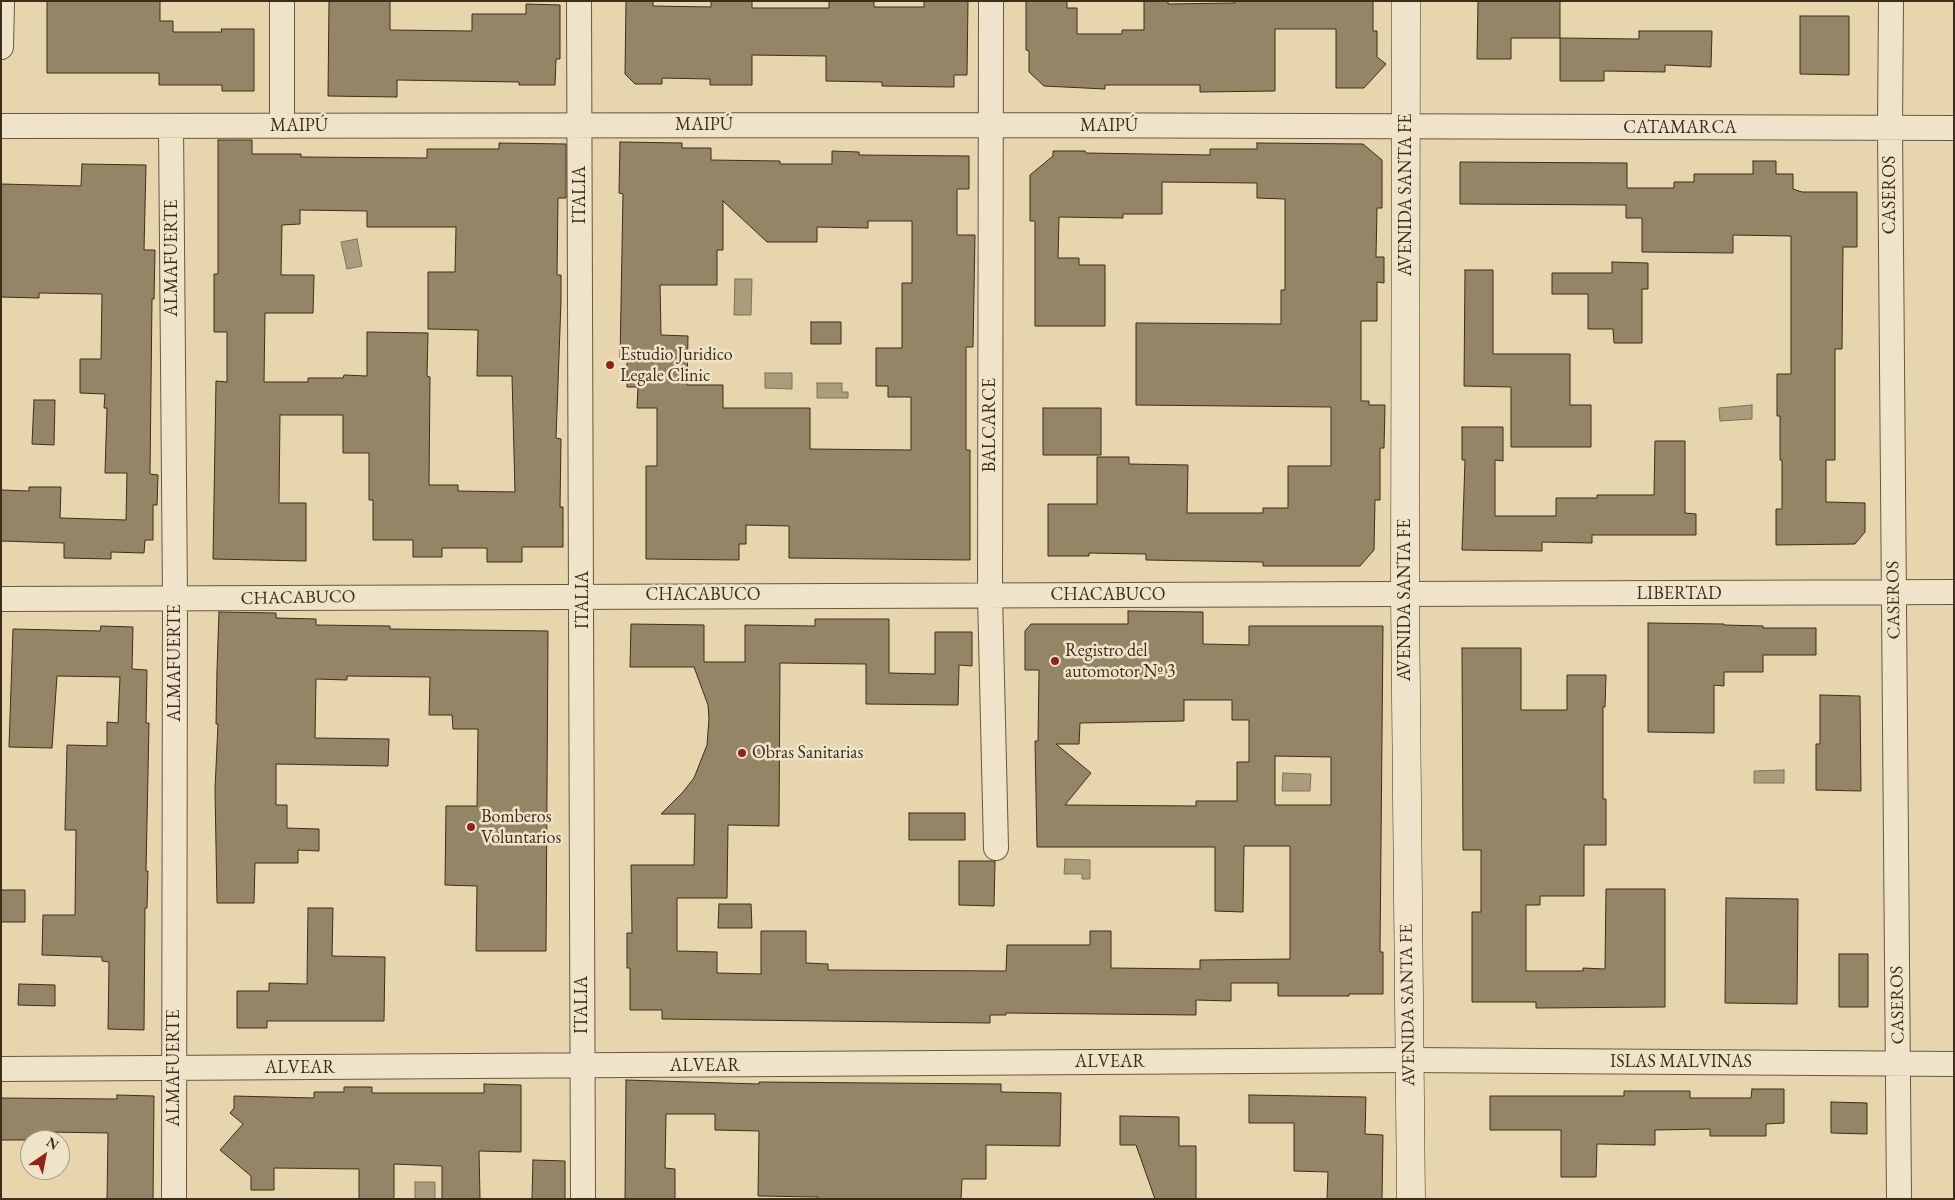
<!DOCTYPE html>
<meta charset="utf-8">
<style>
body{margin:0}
#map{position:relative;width:1955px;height:1200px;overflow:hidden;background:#e6d5ad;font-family:"EB Garamond",serif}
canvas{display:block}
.frame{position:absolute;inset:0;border:2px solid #3d2e1b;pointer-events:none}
.north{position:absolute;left:20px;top:1130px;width:50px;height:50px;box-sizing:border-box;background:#efe4ca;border:1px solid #a89b84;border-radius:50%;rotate:33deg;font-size:14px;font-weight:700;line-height:20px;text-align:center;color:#3d2e1b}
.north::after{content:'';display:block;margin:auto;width:18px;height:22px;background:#8f2418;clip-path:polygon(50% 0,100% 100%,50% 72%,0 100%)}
</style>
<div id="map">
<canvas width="1955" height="1200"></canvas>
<div class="frame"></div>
<div class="north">N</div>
</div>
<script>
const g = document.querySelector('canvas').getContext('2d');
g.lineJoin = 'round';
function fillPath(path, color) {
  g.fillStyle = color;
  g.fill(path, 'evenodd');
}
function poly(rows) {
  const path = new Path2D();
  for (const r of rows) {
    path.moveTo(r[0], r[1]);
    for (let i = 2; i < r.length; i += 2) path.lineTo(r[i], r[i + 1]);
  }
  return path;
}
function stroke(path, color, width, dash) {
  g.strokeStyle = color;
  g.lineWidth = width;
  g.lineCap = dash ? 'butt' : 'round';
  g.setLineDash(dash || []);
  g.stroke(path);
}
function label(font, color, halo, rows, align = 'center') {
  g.font = font + ' "EB Garamond",serif';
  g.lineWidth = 5;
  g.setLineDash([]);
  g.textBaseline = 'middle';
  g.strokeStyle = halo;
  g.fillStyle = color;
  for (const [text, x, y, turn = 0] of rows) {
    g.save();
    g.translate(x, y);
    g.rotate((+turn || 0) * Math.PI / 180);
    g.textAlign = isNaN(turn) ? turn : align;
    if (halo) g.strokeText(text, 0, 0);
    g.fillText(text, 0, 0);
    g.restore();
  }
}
const water = poly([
 [357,239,362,266,347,269,341,242,357,239],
 [735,279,752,279,751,315,734,315,735,279],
 [765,373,792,373,792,389,765,388,765,373],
 [817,383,842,383,842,392,848,392,848,398,817,398,817,383],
 [1752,405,1752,419,1720,421,1719,408,1752,405],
 [1784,770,1784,783,1754,783,1754,771,1784,770],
 [1283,773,1311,774,1310,791,1282,791,1283,773],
 [1065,859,1090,860,1090,879,1082,879,1082,874,1064,874,1065,859],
 [415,1182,435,1182,435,1199,415,1199,415,1182]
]);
const building = poly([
 [47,1,160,1,160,21,173,21,173,32,222,32,221,29,254,29,254,91,222,91,222,85,159,85,159,73,47,73,47,1],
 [329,1,390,1,390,30,472,31,472,14,526,14,526,4,560,5,560,59,556,59,555,85,519,85,519,82,397,80,397,97,328,96,329,1],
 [626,1,653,1,653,6,711,7,711,1,752,1,752,8,829,8,829,1,874,1,874,7,924,7,924,1,968,1,967,75,954,75,954,87,882,86,882,82,826,81,826,56,752,55,752,85,710,85,710,79,662,78,662,84,635,84,625,74,626,1],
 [1026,1,1067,1,1067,8,1077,8,1077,34,1122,34,1122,30,1144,30,1144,1,1168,1,1168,4,1235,3,1235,1,1373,1,1373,31,1377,31,1377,57,1386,64,1364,88,1336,88,1336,29,1275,29,1275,91,1200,92,1200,85,1105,85,1105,89,1044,86,1029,72,1029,51,1026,50,1026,1],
 [1478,1,1560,1,1560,38,1511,38,1511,59,1477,59,1478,1],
 [1800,16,1849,16,1849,75,1800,74,1800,16],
 [1639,31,1712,31,1711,67,1665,65,1665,72,1604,71,1604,81,1560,81,1560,38,1639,39,1639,31],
 [218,140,252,140,252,154,301,154,301,157,427,158,427,149,499,149,499,143,566,144,566,198,558,198,557,275,561,275,561,301,556,438,561,439,560,507,563,507,563,547,522,547,522,562,487,562,487,548,442,548,442,557,413,557,413,540,373,540,373,500,369,500,369,453,343,453,343,415,280,415,279,503,306,503,306,561,213,559,216,381,227,382,227,332,214,332,214,274,218,274,218,140],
 [300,210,367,211,367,227,456,227,455,272,428,272,428,329,478,330,477,376,512,376,515,492,458,491,458,485,429,485,430,377,427,376,428,333,367,332,367,376,344,375,343,378,308,378,308,382,264,382,265,313,313,313,314,275,281,275,282,225,300,224,300,210],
 [620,142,682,143,682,148,711,148,711,160,780,161,780,164,832,164,832,151,859,152,859,155,969,156,969,189,957,189,957,235,975,235,973,347,966,347,966,450,970,450,970,560,789,558,789,526,746,525,746,544,739,544,739,560,646,559,646,466,657,466,657,408,637,408,638,387,627,387,627,360,620,360,623,194,619,193,620,142],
 [723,201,767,242,817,242,817,227,868,228,868,221,912,221,912,283,902,283,902,348,876,348,876,386,888,386,888,397,911,397,911,450,810,449,810,408,723,408,723,385,687,385,688,336,661,335,660,285,717,285,717,250,723,250,723,201],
 [1257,143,1363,144,1382,160,1382,208,1377,208,1376,257,1384,257,1384,283,1377,282,1377,321,1361,321,1361,401,1369,401,1369,405,1385,405,1384,448,1380,448,1380,500,1375,500,1374,550,1360,566,1263,566,1263,562,1146,560,1146,554,1089,553,1089,556,1048,556,1048,504,1097,504,1097,457,1129,457,1129,464,1188,465,1187,513,1263,513,1263,508,1288,508,1288,466,1331,466,1331,407,1136,405,1136,323,1281,324,1281,290,1285,290,1285,199,1257,198,1257,183,1162,182,1162,214,1123,214,1123,218,1059,217,1058,258,1079,258,1079,265,1105,265,1105,326,1035,326,1035,221,1030,221,1030,175,1053,156,1053,151,1085,151,1086,153,1210,155,1210,149,1257,149,1257,143],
 [1753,161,1776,161,1776,174,1793,174,1793,189,1802,192,1857,192,1857,247,1843,247,1842,349,1835,349,1835,460,1826,460,1826,502,1865,503,1865,532,1855,544,1776,545,1776,509,1782,509,1782,460,1780,460,1780,416,1777,416,1777,374,1791,374,1791,236,1733,235,1733,253,1642,252,1642,218,1626,218,1626,205,1460,204,1460,162,1627,163,1627,188,1674,188,1674,182,1694,182,1694,174,1753,174,1753,161],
 [82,164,146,165,144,250,155,250,154,299,152,299,150,474,158,475,157,505,153,505,153,540,145,540,144,553,111,552,111,559,64,558,64,543,1,541,1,490,29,491,29,487,61,487,60,518,126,520,127,473,105,473,107,408,104,408,105,394,80,393,80,359,101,359,102,294,39,293,39,298,1,297,1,184,81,186,82,164],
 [1612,262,1648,263,1648,289,1642,289,1642,343,1614,343,1613,329,1588,329,1588,294,1552,294,1552,273,1612,273,1612,262],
 [1465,270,1493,270,1493,354,1570,354,1570,405,1591,405,1591,447,1511,447,1511,387,1464,386,1465,270],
 [811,322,841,322,841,344,811,344,811,322],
 [34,400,55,400,54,445,32,444,34,400],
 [1043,408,1101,408,1101,455,1043,455,1043,408],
 [1462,427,1503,427,1503,461,1495,460,1495,516,1556,516,1556,498,1597,498,1597,495,1654,495,1655,441,1685,441,1685,513,1696,514,1696,535,1592,535,1592,543,1542,542,1542,551,1462,550,1465,460,1462,460,1462,427],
 [1128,611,1203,612,1203,644,1249,645,1249,626,1383,626,1380,952,1383,952,1383,994,1349,994,1349,996,1278,996,1278,983,1231,983,1231,1001,1196,1000,1196,1015,1006,1013,1006,1015,990,1015,990,1023,662,1019,662,1010,630,1010,630,968,627,968,627,933,632,933,631,865,694,865,695,814,661,814,683,792,694,778,707,745,709,719,708,705,694,667,630,667,631,624,704,625,704,662,745,662,745,625,815,626,815,619,889,619,889,673,935,674,935,632,972,632,972,666,959,665,958,705,866,704,866,664,780,663,779,826,728,825,727,898,677,898,677,951,717,952,717,973,761,974,761,931,806,931,806,963,828,964,828,970,1006,971,1007,945,1090,945,1090,931,1111,931,1111,968,1200,969,1200,960,1290,959,1290,846,1244,846,1243,912,1215,911,1215,847,1037,847,1035,741,1038,741,1039,670,1025,670,1025,631,1031,624,1128,624,1128,611],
 [1184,700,1232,700,1232,720,1249,720,1249,762,1237,762,1237,801,1196,801,1196,806,1065,805,1091,773,1056,744,1079,744,1080,723,1184,721,1184,700],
 [1275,756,1331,757,1331,805,1275,805,1275,756],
 [219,612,276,613,276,618,316,619,316,625,390,626,390,629,548,631,546,951,476,951,477,886,445,885,446,806,477,806,478,729,453,729,452,715,429,715,430,677,347,676,347,680,316,679,315,738,389,739,388,766,276,764,276,805,287,805,287,828,319,829,319,851,298,850,298,863,255,863,254,903,217,903,215,789,218,724,216,724,217,670,219,612],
 [1648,623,1724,624,1724,625,1763,626,1763,628,1816,628,1816,655,1763,655,1763,672,1724,672,1724,686,1714,685,1714,733,1648,732,1648,623],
 [101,626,133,627,132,669,147,670,146,723,149,723,146,871,148,871,147,908,145,908,144,1030,108,1029,109,962,102,961,102,957,42,955,43,915,75,915,76,830,65,830,67,745,107,746,107,722,118,723,120,677,57,676,52,748,9,747,13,629,100,631,101,626],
 [1462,648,1521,648,1521,710,1567,710,1567,675,1606,675,1605,707,1603,707,1603,799,1606,799,1606,845,1584,845,1584,896,1540,896,1540,905,1526,905,1526,971,1583,971,1583,968,1605,969,1606,889,1665,889,1665,1007,1536,1008,1536,1002,1472,1002,1472,912,1481,912,1481,850,1463,850,1462,648],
 [1820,695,1860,696,1861,791,1816,790,1816,744,1820,744,1820,695],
 [909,813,965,813,965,840,909,840,909,813],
 [959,861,995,861,994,906,959,905,959,861],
 [1,890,25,890,25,922,1,922,1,890],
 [1726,898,1798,899,1797,1004,1725,1003,1726,898],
 [719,904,751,904,752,928,718,928,719,904],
 [308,908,333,908,332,956,385,957,384,1021,267,1021,267,1028,237,1028,237,991,269,991,269,983,307,984,308,908],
 [1839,954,1868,954,1868,1007,1839,1007,1839,954],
 [19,984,55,985,55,1006,18,1005,19,984],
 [626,1080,759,1084,759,1082,1001,1084,1001,1092,1061,1093,1060,1146,986,1145,986,1179,962,1179,961,1199,818,1199,818,1197,758,1196,759,1131,715,1130,715,1114,666,1114,665,1168,675,1169,675,1199,625,1199,626,1080],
 [484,1084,521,1085,521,1152,479,1151,480,1199,442,1199,442,1166,394,1164,394,1199,359,1199,359,1169,274,1168,274,1190,251,1190,251,1176,220,1150,243,1124,230,1113,234,1108,234,1096,314,1098,314,1092,344,1092,344,1087,372,1087,372,1093,484,1093,484,1084],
 [1752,1089,1784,1089,1784,1123,1766,1124,1766,1136,1710,1136,1710,1129,1655,1130,1655,1145,1597,1144,1596,1177,1561,1177,1561,1130,1490,1130,1490,1096,1624,1096,1624,1091,1690,1091,1690,1098,1751,1098,1752,1089],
 [117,1095,154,1096,153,1199,107,1199,108,1133,48,1132,48,1140,1,1140,1,1098,117,1099,117,1095],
 [1249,1095,1366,1097,1365,1134,1383,1135,1382,1199,1327,1199,1328,1172,1294,1171,1294,1123,1249,1123,1249,1095],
 [1831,1102,1867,1103,1867,1134,1831,1133,1831,1102],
 [1120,1116,1179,1117,1179,1146,1196,1146,1196,1199,1155,1199,1136,1145,1120,1145,1120,1116],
 [533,1160,565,1161,565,1199,532,1199,533,1160]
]);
const minor = poly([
 [282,1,282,126],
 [579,1,583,1199],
 [991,1,990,595,996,848],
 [1891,1,1890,128,1899,1199],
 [1,47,2,1],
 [1,126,992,125,1954,128],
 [171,126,175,599,174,1199],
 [1,599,1954,592],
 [1,1069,1409,1060,1954,1064]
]);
const secondary = poly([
 [1406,1,1405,596,1411,1199]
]);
const markers = [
 [610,365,5,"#8f2418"],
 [1055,661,5,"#8f2418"],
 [742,753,5,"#8f2418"],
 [471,827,5,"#8f2418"]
];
const streetNames = [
 ["MAIPÚ",704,125],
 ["MAIPÚ",299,126],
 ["MAIPÚ",1109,126],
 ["CATAMARCA",1680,128],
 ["ITALIA",580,195,-90],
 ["AVENIDA SANTA FE",1406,195,-90],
 ["CASEROS",1890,195,-90],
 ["ALMAFUERTE",172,258,-90],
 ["BALCARCE",990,425,-90],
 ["LIBERTAD",1679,594],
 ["CHACABUCO",703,595],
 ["CHACABUCO",1108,595],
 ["CHACABUCO",298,598,-1],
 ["ITALIA",583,600,-90],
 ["AVENIDA SANTA FE",1405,600,-90],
 ["CASEROS",1894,600,-91],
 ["ALMAFUERTE",175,663,-90],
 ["ITALIA",582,1005,-90],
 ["AVENIDA SANTA FE",1408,1005,-91],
 ["CASEROS",1898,1005,-91],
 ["ALVEAR",1110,1062],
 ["ISLAS MALVINAS",1681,1062],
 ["ALVEAR",705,1066],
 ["ALMAFUERTE",174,1068,-90],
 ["ALVEAR",300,1068]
];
const poiNames = [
 ["Estudio Juridico",620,355],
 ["Legale Clinic",620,376],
 ["Registro del",1065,651],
 ["automotor Nº 3",1065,672],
 ["Obras Sanitarias",752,753],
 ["Bomberos",481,817],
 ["Voluntarios",481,838]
];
fillPath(water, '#ad9c7b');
stroke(water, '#807055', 1);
fillPath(building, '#958567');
stroke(building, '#3d2e1b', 1);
stroke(minor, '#675840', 26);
stroke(secondary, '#3d2e1b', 29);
stroke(minor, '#efe4ca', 24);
stroke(secondary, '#efe4ca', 28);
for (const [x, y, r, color] of markers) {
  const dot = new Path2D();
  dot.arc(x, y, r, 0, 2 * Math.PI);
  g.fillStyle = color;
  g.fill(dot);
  stroke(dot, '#efe4ca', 2);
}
label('18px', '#3d2e1b', '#efe4ca', streetNames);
label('18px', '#3d2e1b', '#efe4ca', poiNames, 'left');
</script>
